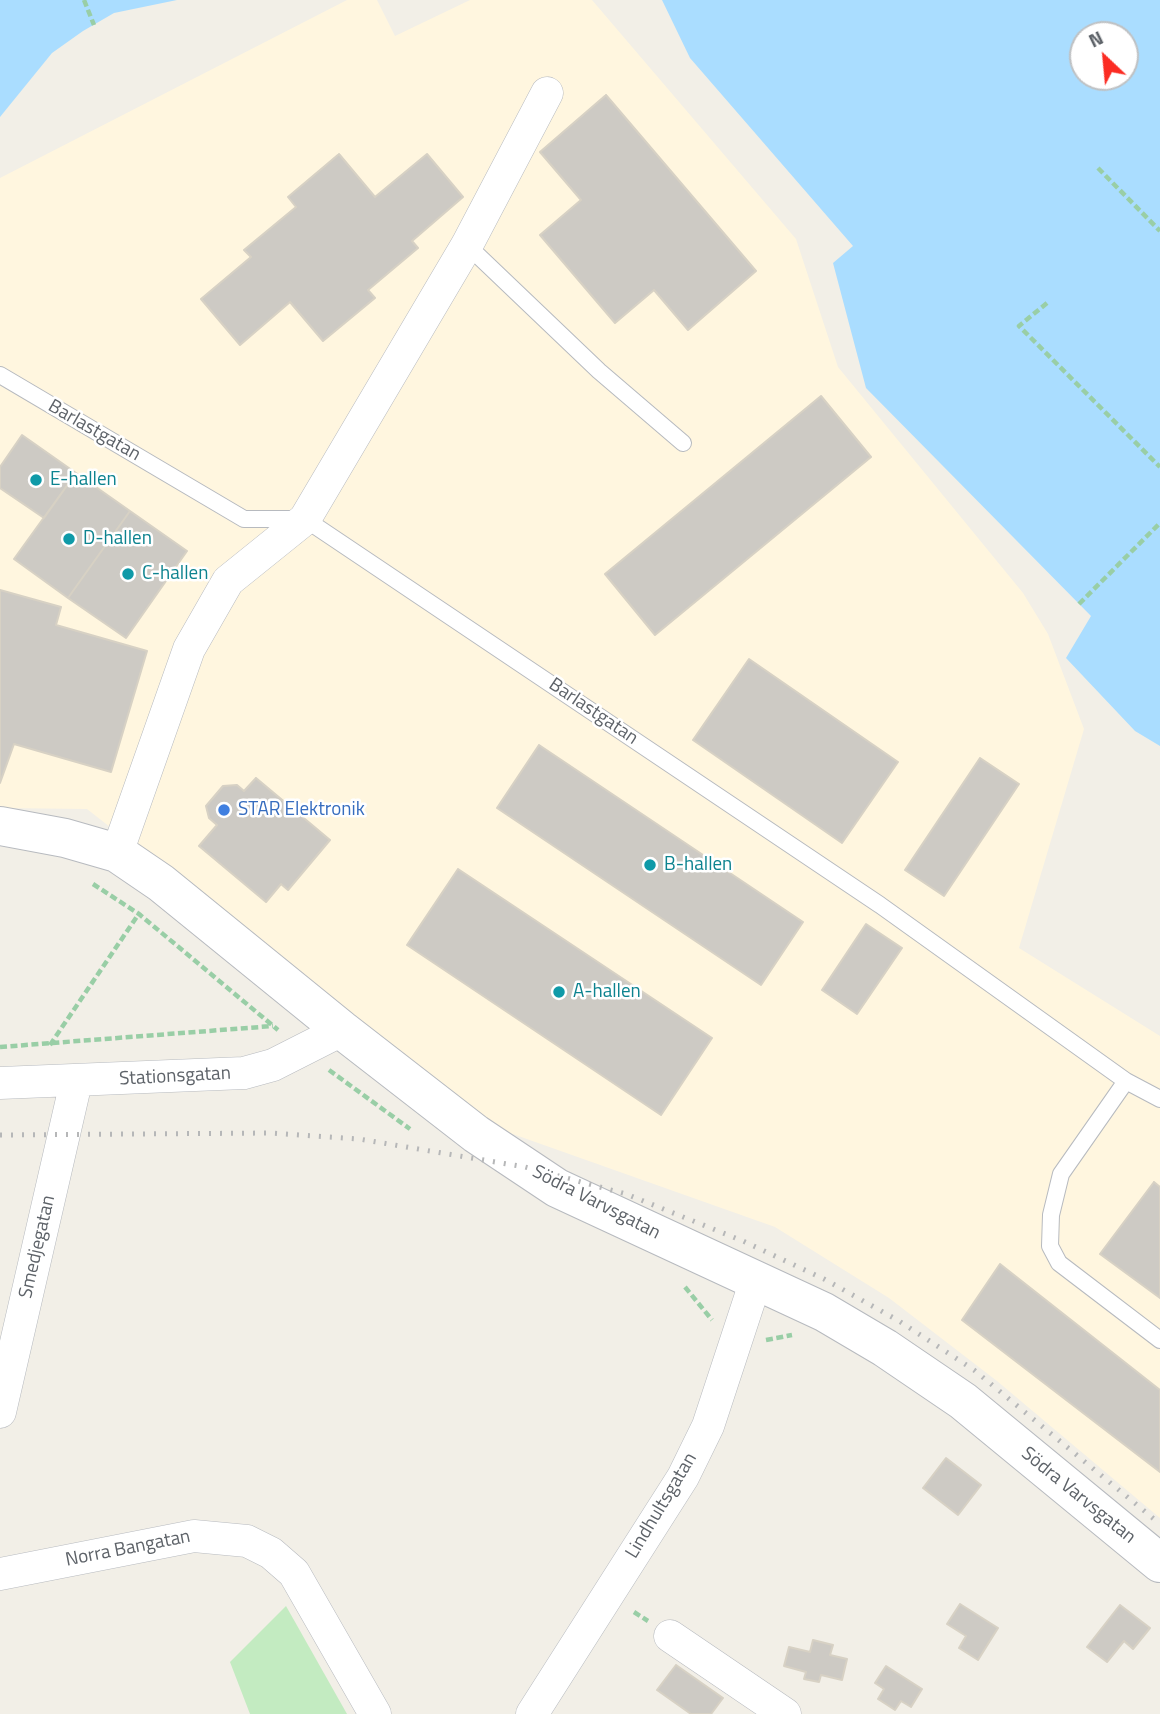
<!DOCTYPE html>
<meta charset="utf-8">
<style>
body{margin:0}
#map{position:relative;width:1160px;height:1714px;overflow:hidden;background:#f2efe7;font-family:"Titillium Web",sans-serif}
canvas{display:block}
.north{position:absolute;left:1069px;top:21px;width:70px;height:70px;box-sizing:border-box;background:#fff;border:2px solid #bfc1c3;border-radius:50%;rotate:334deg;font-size:19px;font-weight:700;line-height:28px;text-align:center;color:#5e6369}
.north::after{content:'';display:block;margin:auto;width:24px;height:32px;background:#fb2c23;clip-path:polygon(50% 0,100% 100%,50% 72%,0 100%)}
</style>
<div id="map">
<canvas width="1160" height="1714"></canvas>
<div class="north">N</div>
</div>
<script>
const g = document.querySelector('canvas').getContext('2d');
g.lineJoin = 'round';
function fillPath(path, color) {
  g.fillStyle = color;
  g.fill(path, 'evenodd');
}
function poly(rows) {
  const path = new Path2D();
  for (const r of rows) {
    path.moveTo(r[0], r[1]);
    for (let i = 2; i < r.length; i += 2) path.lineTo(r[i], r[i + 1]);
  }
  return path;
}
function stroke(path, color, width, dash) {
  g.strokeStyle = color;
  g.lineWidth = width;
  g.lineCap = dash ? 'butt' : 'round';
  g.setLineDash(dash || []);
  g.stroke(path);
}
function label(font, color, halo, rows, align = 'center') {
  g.font = font + ' "Titillium Web",sans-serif';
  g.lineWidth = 5;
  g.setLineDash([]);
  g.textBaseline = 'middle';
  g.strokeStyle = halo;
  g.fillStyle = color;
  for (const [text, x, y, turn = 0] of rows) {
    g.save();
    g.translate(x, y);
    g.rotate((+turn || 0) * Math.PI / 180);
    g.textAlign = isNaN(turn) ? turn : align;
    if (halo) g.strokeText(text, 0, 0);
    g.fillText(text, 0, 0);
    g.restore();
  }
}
const commercial = poly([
 [347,0,377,0,395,36,470,0,592,0,796,239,838,367,1023,593,1048,634,1084,729,1019,948,1160,1036,1160,1518,997,1381,889,1298,775,1227,493,1127,87,809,0,808,0,178]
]);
const green = poly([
 [286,1606,347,1714,250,1714,230,1662]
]);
const water = poly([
 [0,0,177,0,114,13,83,31,52,53,0,117],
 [662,0,1160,0,1160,746,1135,731,1066,658,1091,616,866,388,833,263,853,246,690,58],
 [1125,35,1125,77,1083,77,1083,35]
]);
const building = poly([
 [606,95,756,271,688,330,654,290,615,323,540,235,581,200,540,152,606,95],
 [339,154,375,197,427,154,463,197,412,241,418,248,368,290,375,298,323,341,290,302,240,345,201,299,251,257,244,250,296,207,288,197,339,154],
 [821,396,871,457,655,635,605,574,821,396],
 [22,435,76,473,44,518,0,488,0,467,22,435],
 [76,473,130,511,68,598,14,559,76,473],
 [130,511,187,551,126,638,68,598,130,511],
 [0,590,61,607,56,625,147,651,111,772,14,744,0,783,0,590],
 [749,659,898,762,842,843,693,740,749,659],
 [539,745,803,922,761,985,497,808,539,745],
 [980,758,1019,784,944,896,905,870,980,758],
 [256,778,330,840,288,890,281,884,266,902,199,846,217,825,209,818,206,806,223,786,237,785,244,791,256,778],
 [458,869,712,1038,661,1115,407,945,458,869],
 [866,924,902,948,857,1014,822,990,866,924],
 [1154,1182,1160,1187,1160,1298,1100,1254,1154,1182],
 [1000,1264,1160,1390,1160,1472,962,1320,1000,1264],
 [946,1458,981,1485,958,1515,923,1488,946,1458],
 [960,1604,998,1628,978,1660,959,1648,966,1636,947,1624,960,1604],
 [1120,1605,1150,1628,1133,1649,1124,1641,1107,1662,1087,1647,1120,1605],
 [813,1640,833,1645,830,1655,847,1659,842,1680,821,1675,819,1682,804,1679,806,1672,784,1666,789,1647,810,1652,813,1640],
 [676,1665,723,1698,711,1714,691,1714,657,1690,676,1665],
 [886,1666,922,1689,911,1707,901,1701,895,1710,878,1699,884,1689,875,1683,886,1666]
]);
const path = poly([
 [84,0,94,25],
 [1098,168,1160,231],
 [1047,303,1019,326,1160,467],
 [1079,604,1160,523],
 [93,884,139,914,278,1030],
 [50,1045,140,912],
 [0,1047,273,1026],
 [329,1070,410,1129],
 [685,1287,712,1320],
 [766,1340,792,1335],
 [634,1612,648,1621]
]);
const service = poly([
 [467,245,599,371,683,443],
 [0,375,244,519,305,519,880,905,1126,1081,1160,1099],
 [1126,1081,1061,1174,1051,1215,1050,1246,1059,1263,1160,1340]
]);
const minor = poly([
 [117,853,189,649,228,581,305,519,467,245,547,93],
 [0,1083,244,1073,273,1065,342,1030],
 [0,1412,76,1082],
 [0,1574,194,1536,247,1541,271,1553,294,1573,375,1714],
 [670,1636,785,1714],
 [532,1714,683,1477,708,1426,756,1280]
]);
const tertiary = poly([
 [0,826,65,838,117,853,161,883,342,1030,476,1134,557,1188,824,1312,885,1348,963,1401,1160,1563]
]);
const rail = poly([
 [0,1135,271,1133,359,1139,525,1167,626,1194,743,1241,824,1279,899,1321,974,1370,1160,1524]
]);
const markers = [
 [36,480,7,"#0f9aa8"],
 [69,539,7,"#0f9aa8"],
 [128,574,7,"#0f9aa8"],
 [224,810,7,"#3f7fe0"],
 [650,865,7,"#0f9aa8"],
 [559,992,7,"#0f9aa8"]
];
const streetNames = [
 ["Barlastgatan",94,431,30],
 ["Barlastgatan",593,712,34],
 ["Stationsgatan",175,1077,-3],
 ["Södra Varvsgatan",596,1203,27],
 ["Smedjegatan",38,1247,-77],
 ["Södra Varvsgatan",1078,1496,39],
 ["Lindhultsgatan",662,1506,-59],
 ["Norra Bangatan",128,1549,-11]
];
const cultureNames = [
 ["E-hallen",50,480],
 ["D-hallen",83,539],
 ["C-hallen",142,574],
 ["B-hallen",664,865],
 ["A-hallen",573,992]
];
const shopNames = [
 ["STAR Elektronik",238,810]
];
fillPath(commercial, '#fff6df');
fillPath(green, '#c3ebc1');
fillPath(water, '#adf');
fillPath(building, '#cdcac4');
stroke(building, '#d7d1c4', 2);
stroke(service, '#b7babf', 18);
stroke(minor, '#b7babf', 33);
stroke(tertiary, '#b7babf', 40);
stroke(path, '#99cea6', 4.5, [7, 3.5]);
stroke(service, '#fff', 16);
stroke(minor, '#fff', 32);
stroke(tertiary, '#fff', 38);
stroke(rail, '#b6b7b8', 5, [2, 9]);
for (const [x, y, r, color] of markers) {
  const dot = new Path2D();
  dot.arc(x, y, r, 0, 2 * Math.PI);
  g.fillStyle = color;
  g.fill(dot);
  stroke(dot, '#fff', 2.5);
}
label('19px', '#5e6369', '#fff', streetNames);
label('19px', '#0d838f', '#fff', cultureNames, 'left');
label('19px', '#366cbe', '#fff', shopNames, 'left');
</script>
